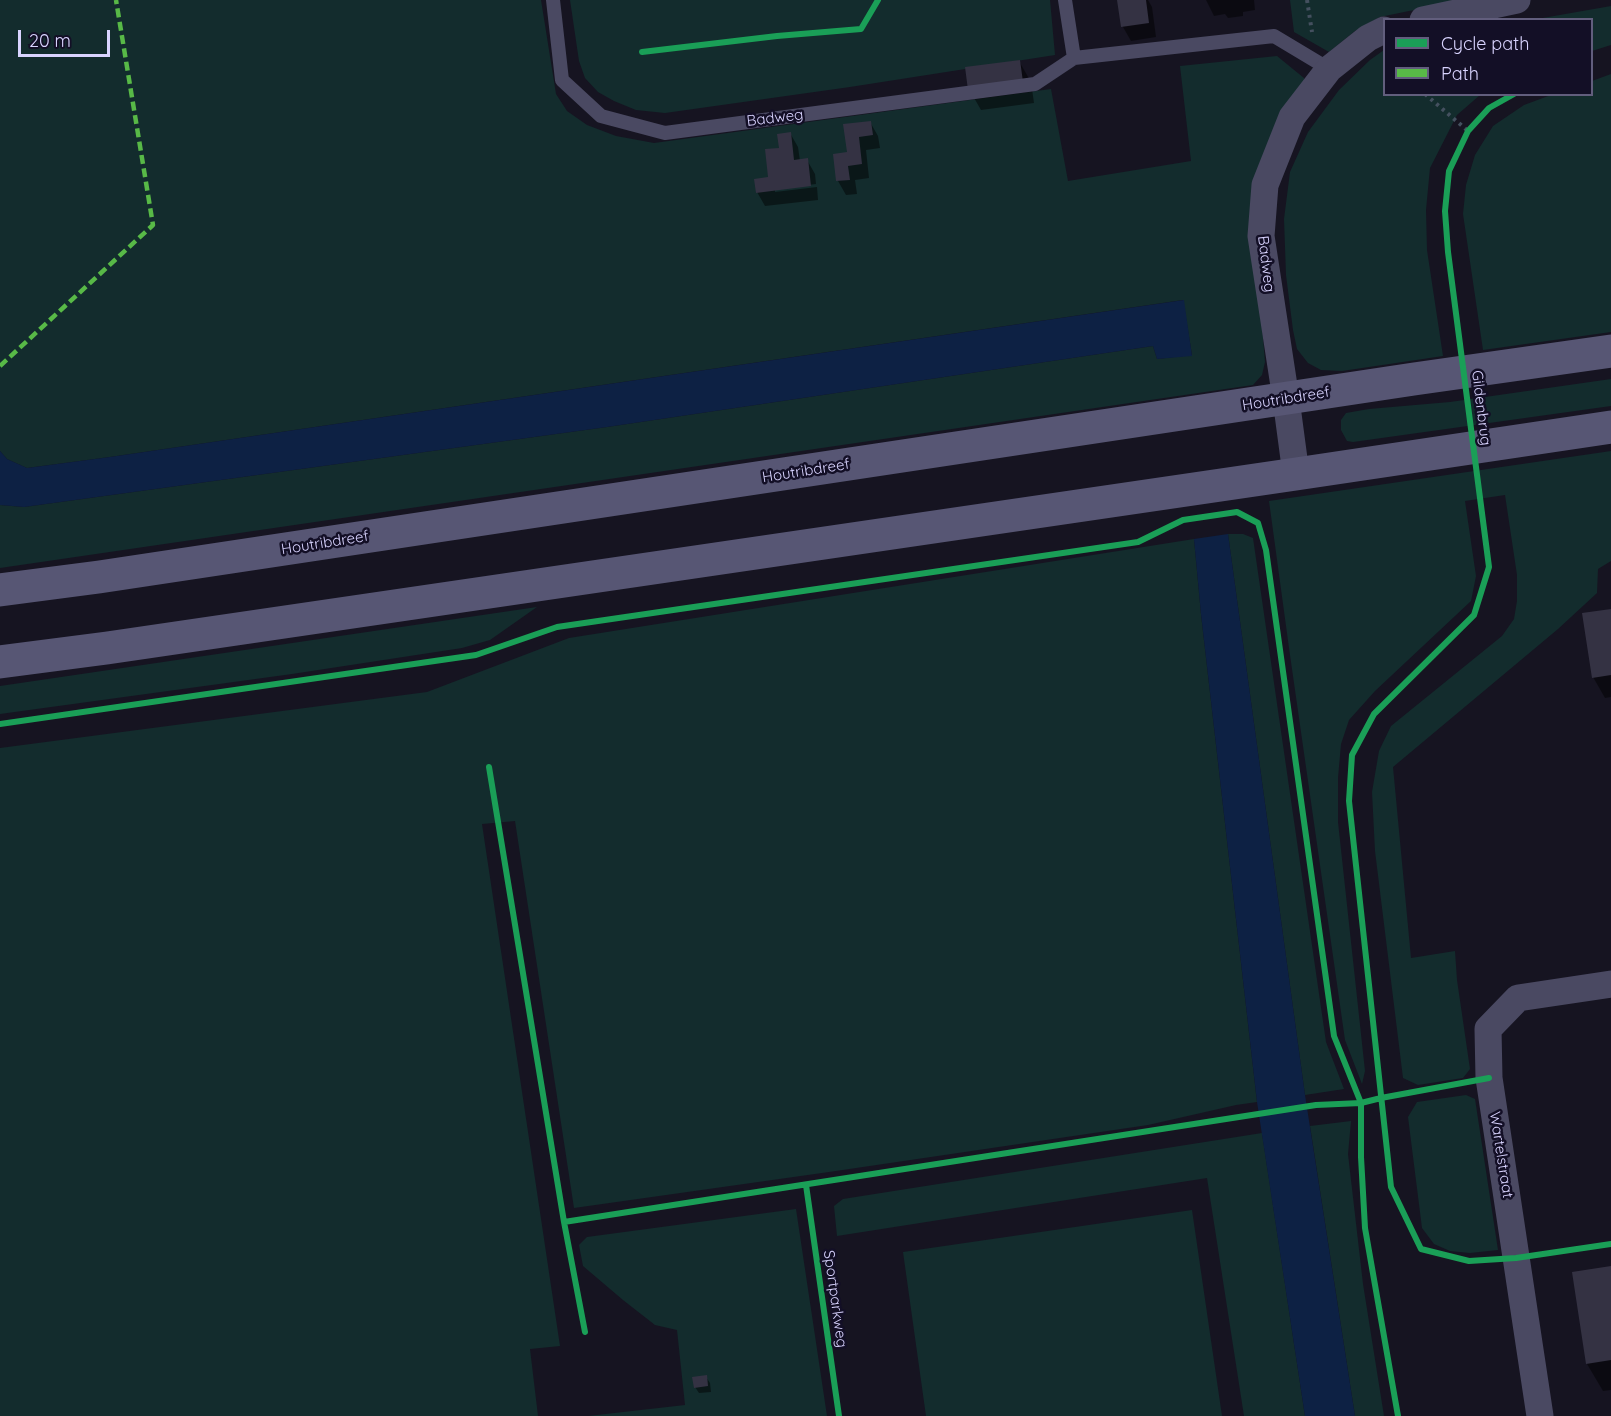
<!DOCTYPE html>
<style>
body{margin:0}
#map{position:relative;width:1611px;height:1416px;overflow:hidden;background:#161421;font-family:Quicksand,sans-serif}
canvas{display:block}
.legend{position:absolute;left:1383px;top:18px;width:210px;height:78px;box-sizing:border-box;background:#130f26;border:2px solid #625e7d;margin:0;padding:8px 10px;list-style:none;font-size:18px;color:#d9d4ff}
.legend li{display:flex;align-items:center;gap:12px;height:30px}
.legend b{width:30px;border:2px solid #625e7d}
.scale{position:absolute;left:18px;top:30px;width:92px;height:27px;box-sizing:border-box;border:3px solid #d9d4ff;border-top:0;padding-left:8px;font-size:18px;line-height:21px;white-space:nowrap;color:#d9d4ff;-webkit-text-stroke:4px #130f26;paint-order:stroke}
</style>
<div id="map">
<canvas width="1611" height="1416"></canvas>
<ul class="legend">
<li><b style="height:8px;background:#1a9f57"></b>Cycle path</li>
<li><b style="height:8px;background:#58b947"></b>Path</li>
</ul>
<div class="scale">20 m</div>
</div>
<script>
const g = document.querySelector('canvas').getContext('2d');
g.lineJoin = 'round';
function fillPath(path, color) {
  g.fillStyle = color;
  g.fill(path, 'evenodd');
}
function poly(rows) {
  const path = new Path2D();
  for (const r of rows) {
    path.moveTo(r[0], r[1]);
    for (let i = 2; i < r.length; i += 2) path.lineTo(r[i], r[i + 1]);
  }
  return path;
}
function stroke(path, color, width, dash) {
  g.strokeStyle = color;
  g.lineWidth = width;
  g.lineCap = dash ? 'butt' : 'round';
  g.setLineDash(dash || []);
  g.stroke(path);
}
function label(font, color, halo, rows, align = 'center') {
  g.font = font + ' Quicksand,sans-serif';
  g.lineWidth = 5;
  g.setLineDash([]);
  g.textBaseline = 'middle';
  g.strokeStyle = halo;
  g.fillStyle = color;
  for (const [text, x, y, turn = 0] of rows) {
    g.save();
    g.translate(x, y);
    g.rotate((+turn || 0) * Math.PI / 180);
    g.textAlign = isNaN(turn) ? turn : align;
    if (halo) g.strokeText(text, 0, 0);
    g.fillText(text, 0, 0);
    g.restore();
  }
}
const green = poly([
 [0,0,541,0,556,94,567,111,587,125,616,136,654,143,1051,89,1068,181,1191,161,1180,66,1277,56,1304,78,1305,88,1253,212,1265,362,1262,375,1253,385,0,568,0,505,24,507,607,427,1153,346,1157,359,1192,355,1183,300,110,457,27,468,7,459,0,451],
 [570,0,1050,0,1055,55,850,87,665,113,636,110,614,101,598,92,585,78,579,61],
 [1290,0,1483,0,1409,11,1380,17,1355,31,1329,52,1294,32],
 [1611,6,1611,45,1592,51,1592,20,1537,19],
 [1384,50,1384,94,1480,95,1457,115,1430,168,1426,210,1427,250,1443,356,1342,371,1321,370,1308,363,1297,349,1293,330,1286,275,1284,219,1290,172,1308,132,1339,90,1370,60],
 [1611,74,1611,332,1483,350,1463,214,1466,185,1475,155,1493,126,1524,105,1551,95,1592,94,1592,81],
 [1611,379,1611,406,1353,442,1347,441,1341,430,1341,420,1346,413,1369,409,1450,402],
 [1611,451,1611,561,1598,569,1597,593,1558,629,1393,767,1411,958,1455,951,1457,980,1470,1069,1463,1078,1418,1085,1403,1078,1375,851,1372,792,1379,751,1391,726,1502,636,1514,619,1517,601,1517,575,1505,495,1465,501,1476,576,1471,601,1375,691,1349,720,1341,744,1338,778,1338,822,1365,1071,1362,1084,1345,1040,1289,648,1269,501],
 [1228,534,1243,534,1253,538,1326,1042,1344,1089,1305,1095],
 [1194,539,1201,614,1257,1102,1236,1105,1148,1125,829,1172,574,1208,515,821,482,824,560,1346,530,1349,538,1416,0,1416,0,748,427,692,569,638],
 [537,607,490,640,462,648,292,674,0,714,0,686],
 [1466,1095,1475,1099,1498,1250,1470,1253,1450,1251,1434,1244,1422,1228,1408,1117,1417,1102],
 [1351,1121,1348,1154,1363,1284,1384,1416,1355,1416,1310,1126],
 [1262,1133,1305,1416,1244,1416,1207,1178,837,1236,834,1206,843,1199],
 [796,1209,827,1416,588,1416,685,1405,677,1330,655,1325,623,1300,583,1266,579,1245,587,1237],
 [1192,1210,1222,1416,926,1416,903,1252]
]);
const water = poly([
 [1184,300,1192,356,1157,359,1153,346,607,427,24,507,0,505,0,451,7,459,27,468,110,457],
 [1228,534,1305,1095,1355,1416,1305,1416,1257,1102,1201,614,1194,539]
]);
const shadow = poly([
 [1119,0,1148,0,1152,7,1156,37,1131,41,1123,27],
 [1206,0,1254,0,1255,10,1243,12,1243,16,1228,18,1225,14,1214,16],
 [1019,61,1031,82,1034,103,981,110,969,89],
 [870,122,878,136,880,148,866,150,869,178,855,180,857,194,846,195,838,181,835,155,848,153,845,126],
 [790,133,798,147,800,161,807,160,815,174,816,184,775,189,775,192,817,187,818,200,765,206,757,192,770,179,780,149],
 [1611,611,1611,697,1605,698,1593,677],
 [1611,1268,1611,1390,1603,1391,1587,1364],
 [706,1377,710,1383,711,1392,699,1393,695,1387]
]);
const building = poly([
 [1117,0,1146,0,1149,23,1121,27],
 [1020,60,1023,82,968,90,965,67],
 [871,121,873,135,859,137,862,164,848,166,850,180,836,181,833,154,847,152,843,124],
 [791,132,794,160,808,158,811,186,756,193,754,179,768,177,765,149,779,148,777,134],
 [1611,609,1611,675,1592,678,1582,613],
 [1611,1266,1611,1360,1586,1364,1572,1272],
 [707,1375,708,1386,694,1388,692,1377]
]);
const path = poly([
 [1307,0,1312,32],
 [1425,94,1468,131]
]);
const lane = poly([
 [553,0,562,80,601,116,665,133,1035,84,1074,58,1274,36,1329,69],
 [1065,0,1074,58]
]);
const street = poly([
 [1423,20,1517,0],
 [1296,474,1286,399,1261,236,1265,185,1292,117,1329,69,1368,38,1384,30],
 [1540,1416,1489,1078,1488,1029,1518,998,1611,984]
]);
const secondary = poly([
 [0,590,99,577,1414,379,1611,351],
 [0,662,107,648,1296,474,1611,427]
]);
const quiet = poly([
 [0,366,153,225,116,0]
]);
const cycleway = poly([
 [642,52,777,36,861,29,878,0],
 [1514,94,1489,108,1468,131,1449,171,1445,211,1448,252,1489,567,1474,615,1374,714,1352,755,1349,801,1391,1187,1421,1249,1469,1261,1516,1258,1611,1244],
 [0,724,476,655,557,627,1138,542,1183,520,1237,512,1258,523,1266,550,1334,1036,1361,1103,1361,1157,1365,1228,1398,1416],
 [489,767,564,1222,585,1332],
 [806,1185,839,1416],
 [564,1222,1316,1105,1361,1103,1381,1098,1489,1078]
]);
const streetNames = [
 ["Badweg",775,118,-7],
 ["Badweg",1266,264,83],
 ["Houtribdreef",1286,399,-9],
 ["Gildenbrug",1481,408,83],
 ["Houtribdreef",806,471,-9],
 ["Houtribdreef",325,543,-9],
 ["Wartelstraat",1501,1155,81],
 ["Sportparkweg",835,1299,82]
];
fillPath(green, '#132c2d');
fillPath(water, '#0d2144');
fillPath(shadow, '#0007');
fillPath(building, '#343243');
stroke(path, '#44505f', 4, [3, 4.5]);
stroke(lane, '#4a4962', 14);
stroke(street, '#4a4962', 27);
stroke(secondary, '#575674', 33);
stroke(quiet, '#58b947', 4.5, [9, 4.5]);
stroke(cycleway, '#1a9f57', 6);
label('15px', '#d9d4ff', '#130f26', streetNames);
</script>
